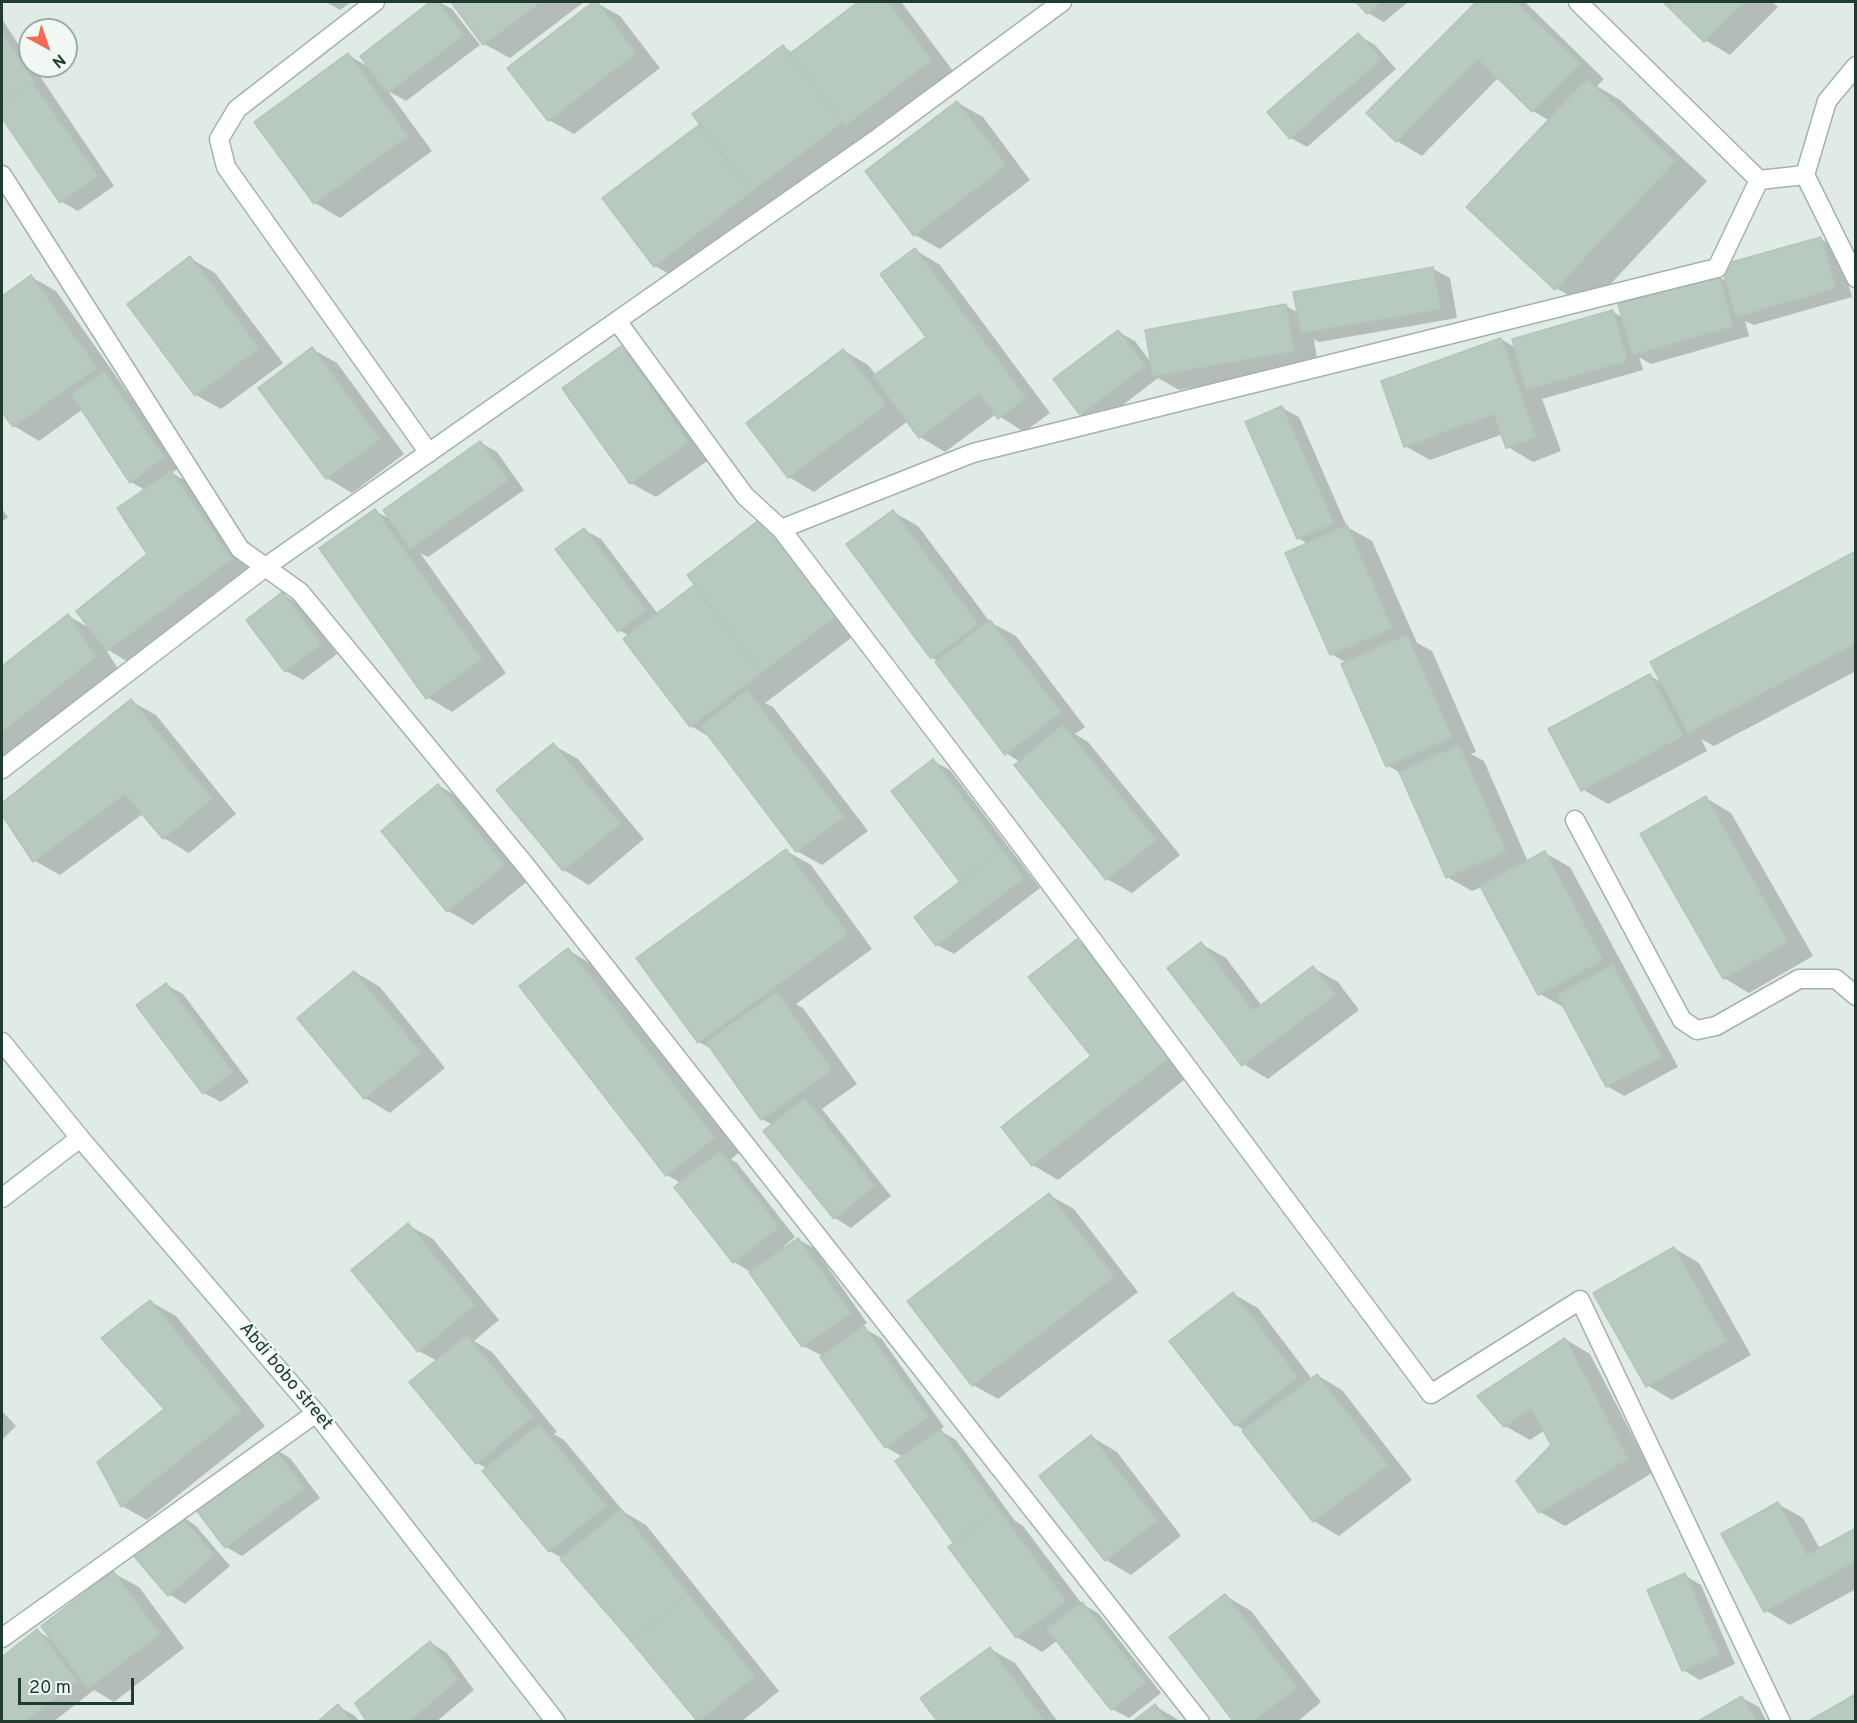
<!DOCTYPE html>
<style>
body{margin:0}
#map{position:relative;width:1857px;height:1723px;overflow:hidden;background:#e0ebe5;font-family:Overpass,sans-serif}
canvas{display:block}
.frame{position:absolute;inset:0;border:3px solid #203c31;pointer-events:none}
.north{position:absolute;left:18px;top:18px;width:60px;height:60px;box-sizing:border-box;background:#f0f8f3;border:2px solid #9dada5;border-radius:50%;rotate:140deg;font-size:16px;font-weight:700;line-height:24px;text-align:center;color:#203c31}
.north::after{content:'';display:block;margin:auto;width:21px;height:27px;background:#f46a55;clip-path:polygon(50% 0,100% 100%,50% 72%,0 100%)}
.scale{position:absolute;left:18px;top:1678px;width:116px;height:27px;box-sizing:border-box;border:3px solid #203c31;border-top:0;padding-left:8px;font-size:18px;line-height:21px;white-space:nowrap;color:#203c31;-webkit-text-stroke:4px #f0f8f3;paint-order:stroke}
</style>
<div id="map">
<canvas width="1857" height="1723"></canvas>
<div class="frame"></div>
<div class="north">N</div>
<div class="scale">20 m</div>
</div>
<script>
const g = document.querySelector('canvas').getContext('2d');
g.lineJoin = 'round';
function fillPath(path, color) {
  g.fillStyle = color;
  g.fill(path, 'evenodd');
}
function poly(rows) {
  const path = new Path2D();
  for (const r of rows) {
    path.moveTo(r[0], r[1]);
    for (let i = 2; i < r.length; i += 2) path.lineTo(r[i], r[i + 1]);
  }
  return path;
}
function stroke(path, color, width, dash) {
  g.strokeStyle = color;
  g.lineWidth = width;
  g.lineCap = dash ? 'butt' : 'round';
  g.setLineDash(dash || []);
  g.stroke(path);
}
function label(font, color, halo, rows, align = 'center') {
  g.font = font + ' Overpass,sans-serif';
  g.lineWidth = 4.5;
  g.setLineDash([]);
  g.textBaseline = 'middle';
  g.strokeStyle = halo;
  g.fillStyle = color;
  for (const [text, x, y, turn = 0] of rows) {
    g.save();
    g.translate(x, y);
    g.rotate((+turn || 0) * Math.PI / 180);
    g.textAlign = isNaN(turn) ? turn : align;
    if (halo) g.strokeText(text, 0, 0);
    g.fillText(text, 0, 0);
    g.restore();
  }
}
const shadow = poly([
 [326,2,351,2,340,10],
 [432,2,439,2,452,9,480,45,406,101,388,91,432,151,340,218,315,203,256,122,348,55,372,69,362,56],
 [452,2,584,2,510,58,484,44],
 [595,2,620,16,660,68,574,134,549,120,509,68],
 [860,2,902,3,956,75,680,280,655,266,702,124,783,47,793,53],
 [1358,2,1408,2,1384,22,1368,13],
 [1478,2,1525,2,1604,79,1597,86,1620,100,1707,181,1589,307,1556,288,1550,121,1533,111,1499,77,1422,156,1397,141,1368,113],
 [1665,2,1772,2,1778,7,1730,55,1705,40],
 [2,19,30,62,30,66,33,66,114,186,78,211,62,202,2,115],
 [1358,35,1375,45,1396,69,1307,147,1291,138],
 [958,103,983,117,1030,180,940,249,915,235],
 [1821,239,1838,248,1852,297,1754,325,1745,321,1749,336,1651,364,1639,357,1643,370,1542,399,1561,451,1533,462,1508,447,1503,434,1430,460,1405,446,1501,339,1516,348,1613,312,1624,318,1719,277,1727,282],
 [915,250,940,265,1050,413,1024,432,996,414,945,452,920,437,908,421,814,492,789,477,748,423,843,350,868,365,877,376,928,337],
 [190,258,215,273,283,363,221,409,196,395],
 [1433,269,1450,278,1457,318,1319,342,1314,339,1318,365,1179,390,1158,378,1098,424,1081,414,1055,380,1118,332,1135,341,1152,364,1286,306,1299,313],
 [31,277,56,291,180,467,172,473,196,487,256,574,133,665,105,648,120,672,2,766,2,668,68,616,92,629,149,555,145,490,131,482,83,409,39,441,14,426,2,409,2,298],
 [621,348,646,363,713,457,656,497,631,483],
 [312,349,337,363,404,454,352,493,327,478],
 [1282,408,1299,417,1347,527,1372,541,1417,643,1432,651,1476,752,1471,754,1484,761,1528,862,1545,853,1570,867,1678,1067,1624,1096,1607,1086,1565,1008,1540,994,1482,887,1472,891,1447,877,1402,774,1387,765,1347,663,1331,654,1308,544,1298,538],
 [481,443,497,452,524,490,428,557,420,553,506,673,452,712,427,697,375,511,392,520],
 [2,509,8,517,2,522],
 [893,512,918,526,990,622,1016,636,1085,727,1075,734,1088,742,1180,855,1132,893,1107,879,1020,762,1006,753,938,661,932,658],
 [764,518,863,629,765,703,773,707,868,831,822,865,797,851,711,738,691,726,629,636,619,630,584,530,601,539,658,614,696,585],
 [1856,553,1856,671,1714,746,1701,739,1707,751,1608,804,1582,789,1650,676,1663,683],
 [282,594,299,604,337,654,303,680,286,671],
 [131,701,156,715,236,814,189,853,164,838,144,813,60,875,35,861,2,813,2,805],
 [553,745,578,759,644,839,589,885,564,870],
 [933,761,950,770,1040,888,954,954,937,945,962,882],
 [438,785,463,800,529,880,473,925,448,911],
 [1706,798,1731,813,1813,956,1749,993,1724,978],
 [786,851,811,865,872,949,796,1004,803,1008,857,1084,822,1109,891,1196,851,1228,835,1218,773,1125,762,1119,713,1050,699,1042],
 [1077,941,1102,955,1194,1072,1058,1180,1033,1165,1093,1057],
 [1201,944,1226,958,1262,1006,1313,968,1338,982,1359,1010,1268,1079,1243,1064],
 [568,950,593,965,739,1153,731,1159,737,1163,795,1237,783,1247,784,1249,798,1239,815,1249,867,1323,861,1327,881,1338,944,1427,939,1430,956,1440,1015,1521,1023,1526,1082,1604,1098,1613,1161,1693,1129,1718,1112,1709,1058,1640,1042,1652,1017,1637,950,1547,957,1542,903,1457,886,1447,821,1355,803,1346,751,1272,734,1262,676,1187,681,1183,667,1175],
 [355,972,380,987,445,1068,390,1113,365,1098],
 [166,985,183,994,249,1082,221,1102,204,1093],
 [1049,1195,1074,1209,1138,1292,998,1399,973,1385],
 [408,1225,433,1239,499,1320,474,1341,492,1352,557,1432,554,1434,564,1440,624,1512,646,1525,779,1691,741,1722,699,1721,562,1558,550,1551,487,1468,477,1463,437,1361,419,1351],
 [1674,1248,1699,1263,1751,1355,1672,1400,1647,1385],
 [1233,1294,1258,1308,1312,1379,1317,1375,1342,1390,1412,1480,1339,1536,1314,1521,1245,1431,1236,1425],
 [151,1302,176,1316,265,1426,147,1520,122,1506,166,1409],
 [1565,1339,1590,1354,1652,1473,1565,1526,1540,1512,1553,1445,1545,1430,1530,1440,1505,1426],
 [2,1411,16,1426,2,1440],
 [1092,1437,1117,1452,1181,1536,1131,1575,1106,1560],
 [273,1448,290,1458,320,1498,242,1556,226,1547],
 [1778,1504,1803,1518,1820,1549,1856,1530,1856,1589,1790,1625,1765,1610],
 [179,1515,195,1525,230,1566,185,1604,169,1594],
 [113,1573,139,1587,184,1648,114,1702,94,1690,53,1722,2,1722,2,1659,37,1631,53,1640],
 [1684,1575,1701,1585,1735,1664,1700,1680,1683,1670],
 [1226,1596,1251,1611,1321,1702,1297,1722,1236,1722],
 [431,1643,447,1653,474,1690,436,1722,369,1722],
 [990,1649,1015,1663,1058,1722,940,1722],
 [1742,1698,1759,1707,1767,1722,1703,1722],
 [338,1706,355,1716,360,1722,319,1722],
 [1155,1706,1180,1721,1181,1722,1134,1722]
]);
const building = poly([
 [430,2,438,2,464,35,388,93,360,56,430,2],
 [451,2,541,2,483,45,451,2],
 [593,2,597,2,636,53,548,121,507,68,593,2],
 [858,2,888,2,932,60,845,126,789,54,858,2],
 [1356,2,1381,2,1367,14,1356,2],
 [1476,2,1516,2,1580,64,1532,112,1478,59,1396,142,1366,113,1476,2],
 [1663,2,1744,2,1704,42,1663,2],
 [2,33,34,81,2,103,2,33],
 [1358,33,1381,59,1290,139,1267,112,1358,33],
 [783,45,842,123,751,192,692,114,783,45],
 [348,53,408,136,314,204,254,122,348,53],
 [1587,79,1675,161,1555,290,1466,207,1587,79],
 [32,82,98,176,60,203,2,118,2,103,32,82],
 [957,101,1006,165,914,236,865,171,957,101],
 [700,124,751,192,654,267,602,198,700,124],
 [1821,237,1836,288,1736,317,1721,265,1821,237],
 [915,248,1026,398,998,419,979,393,919,438,873,376,926,337,880,274,915,248],
 [190,256,259,348,195,396,127,304,190,256],
 [1433,267,1441,309,1301,333,1293,292,1433,267],
 [31,275,97,368,13,427,2,412,2,296,31,275],
 [1719,275,1733,326,1633,355,1618,304,1719,275],
 [1286,304,1294,351,1153,376,1145,330,1286,304],
 [1613,310,1627,361,1526,390,1512,339,1613,310],
 [1118,330,1145,366,1080,415,1053,379,1118,330],
 [1501,338,1536,437,1506,448,1494,414,1404,447,1381,381,1501,338],
 [621,346,689,442,630,484,562,388,621,346],
 [312,347,380,439,326,479,258,388,312,347],
 [843,349,886,405,788,478,746,423,843,349],
 [105,372,164,457,130,483,71,394,105,372],
 [1282,406,1334,523,1297,539,1245,422,1282,406],
 [480,441,508,480,410,549,383,510,480,441],
 [171,471,232,559,107,651,76,611,147,554,117,508,171,471],
 [375,509,482,659,426,699,319,548,375,509],
 [893,510,978,624,931,659,846,544,893,510],
 [764,516,839,614,761,673,687,575,764,516],
 [1347,525,1392,628,1330,655,1285,553,1347,525],
 [584,528,646,610,618,632,555,549,584,528],
 [1856,551,1856,643,1688,733,1650,662,1856,551],
 [694,585,761,673,690,727,623,639,694,585],
 [282,592,321,644,285,672,246,620,282,592],
 [68,614,96,657,2,732,2,666,68,614],
 [990,620,1061,712,1005,755,935,662,990,620],
 [1407,635,1452,737,1386,767,1341,664,1407,635],
 [1650,674,1683,736,1581,791,1548,729,1650,674],
 [747,690,844,817,796,852,701,726,747,690],
 [131,699,212,799,163,839,125,794,33,862,2,815,2,803,131,699],
 [1063,725,1156,840,1106,880,1014,765,1063,725],
 [553,743,620,824,563,871,496,790,553,743],
 [1459,745,1506,851,1446,878,1399,772,1459,745],
 [933,759,1002,849,960,882,891,791,933,759],
 [438,784,505,865,447,912,381,831,438,784],
 [1706,796,1788,942,1723,979,1640,834,1706,796],
 [786,849,848,934,698,1043,636,958,786,849],
 [1002,849,1024,878,936,946,914,917,1002,849],
 [1545,851,1603,960,1538,995,1480,886,1545,851],
 [1077,939,1170,1057,1032,1166,1001,1127,1091,1056,1028,977,1077,939],
 [1201,942,1253,1011,1313,966,1335,995,1242,1066,1167,968,1201,942],
 [568,948,715,1138,666,1176,519,986,568,948],
 [1613,965,1662,1057,1606,1087,1557,995,1613,965],
 [354,971,421,1053,364,1099,297,1018,354,971],
 [166,983,233,1072,203,1094,136,1005,166,983],
 [777,992,832,1070,761,1120,706,1042,777,992],
 [805,1098,875,1186,834,1219,763,1131,805,1098],
 [720,1151,779,1227,733,1263,674,1187,720,1151],
 [1049,1193,1114,1277,972,1386,907,1301,1049,1193],
 [408,1223,475,1305,418,1352,351,1270,408,1223],
 [798,1238,851,1313,802,1347,749,1272,798,1238],
 [1674,1247,1727,1341,1646,1387,1593,1293,1674,1247],
 [1233,1292,1298,1377,1235,1426,1169,1341,1233,1292],
 [150,1300,241,1411,121,1507,97,1462,164,1409,101,1338,150,1300],
 [864,1326,928,1417,885,1448,820,1357,864,1326],
 [467,1335,533,1417,476,1464,409,1382,467,1335],
 [1565,1338,1628,1459,1539,1513,1516,1481,1551,1445,1531,1408,1504,1427,1477,1396,1565,1338],
 [1317,1374,1388,1465,1313,1522,1242,1431,1317,1374],
 [539,1424,606,1506,549,1552,482,1471,539,1424],
 [940,1429,998,1509,953,1542,895,1461,940,1429],
 [1091,1435,1157,1521,1105,1561,1039,1476,1091,1435],
 [273,1447,304,1488,225,1548,194,1507,273,1447],
 [1778,1502,1807,1555,1856,1528,1856,1561,1764,1612,1721,1534,1778,1502],
 [621,1509,688,1594,631,1641,560,1559,621,1509],
 [998,1509,1066,1601,1016,1638,948,1547,998,1509],
 [179,1514,214,1555,168,1596,132,1554,179,1514],
 [113,1571,160,1634,88,1689,41,1626,113,1571],
 [1685,1573,1720,1655,1682,1671,1647,1590,1685,1573],
 [688,1594,755,1676,698,1722,631,1641,688,1594],
 [1225,1594,1297,1687,1253,1722,1234,1722,1169,1637,1225,1594],
 [1082,1602,1146,1683,1111,1710,1047,1629,1082,1602],
 [37,1629,77,1681,24,1722,2,1722,2,1657,37,1629],
 [430,1641,458,1680,408,1722,367,1722,355,1703,430,1641],
 [990,1647,1045,1722,938,1722,920,1698,990,1647],
 [1856,1694,1856,1722,1807,1722,1856,1694],
 [1742,1696,1757,1722,1701,1722,1700,1720,1742,1696],
 [338,1704,352,1722,317,1722,338,1704],
 [1155,1704,1168,1722,1132,1722,1155,1704]
]);
const minor = poly([
 [375,2,237,109,219,139,226,167,429,453],
 [1578,2,1759,180],
 [2,175,240,549,300,592,526,866,1200,1722],
 [1805,175,1856,278],
 [617,321,745,496,781,529],
 [2,769,264,568,878,138,1062,2],
 [1575,820,1682,1020,1697,1030,1716,1026,1799,979,1836,979,1856,996],
 [2,1198,80,1138],
 [2,1638,316,1413],
 [1781,1722,1580,1300,1431,1394,1017,839,781,529,973,453,1717,268,1759,180,1805,175,1827,101,1856,66]
]);
const secondary = poly([
 [2,1042,80,1138,316,1413,556,1722]
]);
const streetNames = [
 ["Abdi bobo street",285,1377,50]
];
fillPath(shadow, '#0003');
fillPath(building, '#b8c9c0');
stroke(building, '#b2c5bb', 1.5);
stroke(minor, '#a3b3ab', 21);
stroke(secondary, '#9eb7ab', 21);
stroke(minor, '#fff', 18);
stroke(secondary, '#fff', 18);
label('18px', '#203c31', '#f0f8f3', streetNames);
</script>
